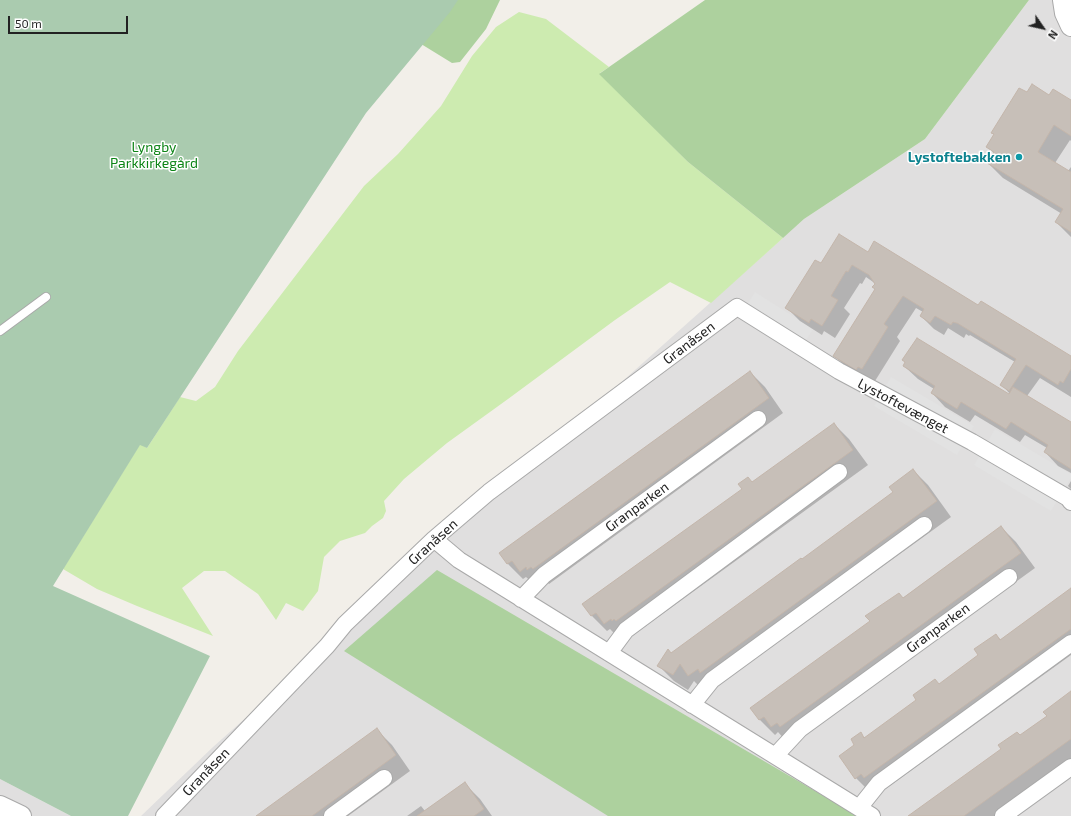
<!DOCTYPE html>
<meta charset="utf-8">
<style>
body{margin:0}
#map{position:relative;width:1071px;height:816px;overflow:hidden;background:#f2efe9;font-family:"Exo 2",sans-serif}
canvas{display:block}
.north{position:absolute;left:1023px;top:8px;width:40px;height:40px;-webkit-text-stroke:3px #fff;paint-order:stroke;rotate:124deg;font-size:11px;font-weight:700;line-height:16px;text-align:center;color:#222}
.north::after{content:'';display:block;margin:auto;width:14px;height:18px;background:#222;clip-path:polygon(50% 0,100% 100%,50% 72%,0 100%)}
.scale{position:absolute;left:8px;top:16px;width:120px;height:18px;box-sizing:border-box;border:2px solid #222;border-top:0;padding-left:5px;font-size:12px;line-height:14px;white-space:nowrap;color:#222;-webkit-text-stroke:3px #fff;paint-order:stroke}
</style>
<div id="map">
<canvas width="1071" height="816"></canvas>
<div class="north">N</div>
<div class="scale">50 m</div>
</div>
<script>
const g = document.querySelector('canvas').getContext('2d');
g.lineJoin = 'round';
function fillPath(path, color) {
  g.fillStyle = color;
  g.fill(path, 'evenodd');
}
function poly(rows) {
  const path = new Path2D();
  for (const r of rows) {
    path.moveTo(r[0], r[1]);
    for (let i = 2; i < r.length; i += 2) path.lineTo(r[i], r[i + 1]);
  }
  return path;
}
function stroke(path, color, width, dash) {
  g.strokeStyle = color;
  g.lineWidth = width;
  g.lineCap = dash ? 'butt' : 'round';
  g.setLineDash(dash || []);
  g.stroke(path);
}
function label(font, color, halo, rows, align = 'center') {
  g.font = font + ' "Exo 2",sans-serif';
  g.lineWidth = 3;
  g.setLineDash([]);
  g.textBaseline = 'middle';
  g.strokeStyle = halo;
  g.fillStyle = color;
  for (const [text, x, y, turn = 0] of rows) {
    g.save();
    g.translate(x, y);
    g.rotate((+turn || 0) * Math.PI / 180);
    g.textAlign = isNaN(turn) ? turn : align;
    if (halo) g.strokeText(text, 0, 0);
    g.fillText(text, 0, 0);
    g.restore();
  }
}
const residential = poly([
 [1029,0,1071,0,1071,816,141,816,213,747,804,219,925,139],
 [0,779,71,816,0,816]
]);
const grass = poly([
 [519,12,546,19,609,67,600,73,688,162,783,238,711,303,670,282,615,320,508,399,447,443,404,479,384,501,386,511,383,518,372,526,365,533,340,541,324,557,318,591,303,611,286,603,276,620,258,594,225,571,204,571,182,588,213,636,137,606,97,589,63,569,140,444,147,448,180,397,196,401,215,387,238,351,364,186,398,154,441,106,472,56,496,27]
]);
const forest = poly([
 [414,0,500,0,486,29,460,62,452,63,413,39],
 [705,0,1029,0,925,139,804,219,783,238,688,162,599,74],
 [437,570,858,816,608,816,344,651]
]);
const cemetery = poly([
 [0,0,458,0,450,12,366,113,147,448,140,445,53,586,210,656,128,816,71,816,0,779]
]);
const parking = poly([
 [755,292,813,329,805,342,746,306],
 [891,377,974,426,957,455,874,406],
 [995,429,1071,474,1071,478,1051,511,974,465]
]);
const shadow = poly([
 [1027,94,1050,96,1071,101,1071,141,1070,140,1055,163,1068,171,1071,167,1071,237,1056,222,1062,214,1003,178,988,163,994,153,987,147,994,135,993,133],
 [868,253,979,307,1071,357,1071,397,1040,378,1027,396,1071,423,1071,473,1058,466,1045,452,1047,448,1025,435,1020,442,975,415,970,422,945,407,932,393,934,389,918,379,904,366,1009,396,1010,394,1002,385,1015,362,970,335,969,336,966,334,964,338,948,328,944,335,934,329,921,316,923,312,916,308,897,337,900,341,875,381,848,369,835,356,876,289,876,284,866,277,862,284,860,283,844,308,850,314,835,338,824,331,822,335,800,321,787,308,821,264],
 [750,372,765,387,783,413,549,584,547,582,536,586,526,577,523,579,508,564,500,553],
 [834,424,849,439,868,465,632,636,630,633,620,639,610,629,607,631,592,616,584,605],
 [913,470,928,485,951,517,716,687,704,691,694,681,688,690,674,681,659,666,672,654,802,560,894,492],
 [1071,481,1071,489,1068,486],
 [1001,527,1016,542,1035,568,796,741,787,742,778,732,775,735,759,719,903,598],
 [1071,589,1071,655,880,793,871,793,856,778,856,745,860,734,865,738,980,656,996,635,1001,640],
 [1071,693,1071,765,1000,816,921,816,1002,749,1048,716],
 [377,730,392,745,410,771,348,816,257,816],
 [464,783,480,799,492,816,407,816,421,806,425,811]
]);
const building = poly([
 [1032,84,1049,95,1053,89,1071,100,1071,136,1054,125,1038,152,1071,172,1071,232,1055,222,1063,209,987,163,994,152,986,147,994,134,991,133,1019,88,1027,92,1032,84],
 [839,234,868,252,874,241,978,305,981,301,1071,356,1071,369,1063,383,1060,381,1058,385,1026,365,1009,391,1000,385,1016,359,957,323,956,323,953,322,951,325,935,316,930,323,920,316,924,309,903,296,884,324,888,327,862,369,858,367,856,370,833,356,875,289,872,287,875,284,869,275,852,265,848,272,846,271,831,296,838,300,822,326,811,319,809,323,785,308,815,260,821,263,839,234],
 [917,338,1009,394,1013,387,1071,422,1071,469,1044,452,1048,445,1011,422,1006,429,961,402,957,409,931,393,935,386,903,366,905,362,902,360,917,338],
 [750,371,769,398,533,569,531,567,527,570,526,567,520,572,512,561,507,564,499,553,750,371],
 [834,423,853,450,616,621,614,619,612,621,611,619,604,624,596,613,591,616,582,604,742,489,738,484,748,477,752,482,834,423],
 [913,469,937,501,700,673,698,669,688,676,680,664,673,675,657,666,668,649,671,653,801,558,802,559,893,492,889,487,913,469],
 [1001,526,1021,553,780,727,777,723,771,727,764,717,759,720,750,708,870,621,865,616,899,593,903,598,1001,526],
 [1071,588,1071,629,864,778,861,774,855,779,839,756,854,745,851,739,861,732,864,738,916,700,913,695,935,679,939,684,978,655,974,649,996,634,1000,640,1071,588],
 [1071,691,1071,739,964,816,908,816,1001,749,998,745,1017,732,1020,735,1047,716,1043,712,1071,691],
 [377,728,396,755,355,785,312,816,256,816,377,728],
 [465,782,484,809,474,816,417,816,465,782]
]);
const service = poly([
 [0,331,46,297]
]);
const minor = poly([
 [434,539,459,560,872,816],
 [521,599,544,575,758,419],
 [609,653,626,630,839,472],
 [692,705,712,680,924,525],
 [775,756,800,729,1009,577],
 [859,808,879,783,1071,643],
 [164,816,327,646,345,624,434,539,489,492,737,307,839,371,972,442,1068,498,1071,502],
 [332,816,384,778],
 [1003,816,1071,767]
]);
const tertiary = poly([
 [1063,0,1065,13,1071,26],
 [0,806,21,816]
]);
const markers = [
 [1019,157,4,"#0f9aa8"]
];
const parkNames = [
 ["Lyngby",154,147],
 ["Parkkirkegård",154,163]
];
const cultureNames = [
 ["Lystoftebakken",1011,157]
];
const streetNames = [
 ["Granåsen",689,343,-37],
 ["Lystoftevænget",903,406,28],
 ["Granparken",637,507,-36],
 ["Granåsen",433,542,-42],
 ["Granparken",938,628,-36],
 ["Granåsen",206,772,-46]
];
fillPath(residential, '#e0dfdf');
fillPath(grass, '#cdebb0');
fillPath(forest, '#add19e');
fillPath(cemetery, '#aacbaf');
fillPath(parking, '#e2e2e2');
fillPath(shadow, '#0003');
fillPath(building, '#c7bfb8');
stroke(building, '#c4b6ab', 1);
stroke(service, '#a9a9a9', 10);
stroke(minor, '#a9a9a9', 18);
stroke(tertiary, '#a9a9a9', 22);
stroke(service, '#fff', 8);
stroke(minor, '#fff', 16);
stroke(tertiary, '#fff', 20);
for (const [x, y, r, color] of markers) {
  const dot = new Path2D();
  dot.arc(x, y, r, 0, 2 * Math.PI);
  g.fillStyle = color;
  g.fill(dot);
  stroke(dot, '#fff', 1.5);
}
label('14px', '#0c8416', '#fff', parkNames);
label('bold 14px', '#0d838f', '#fff', cultureNames, 'right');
label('14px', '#222', '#fff', streetNames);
</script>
